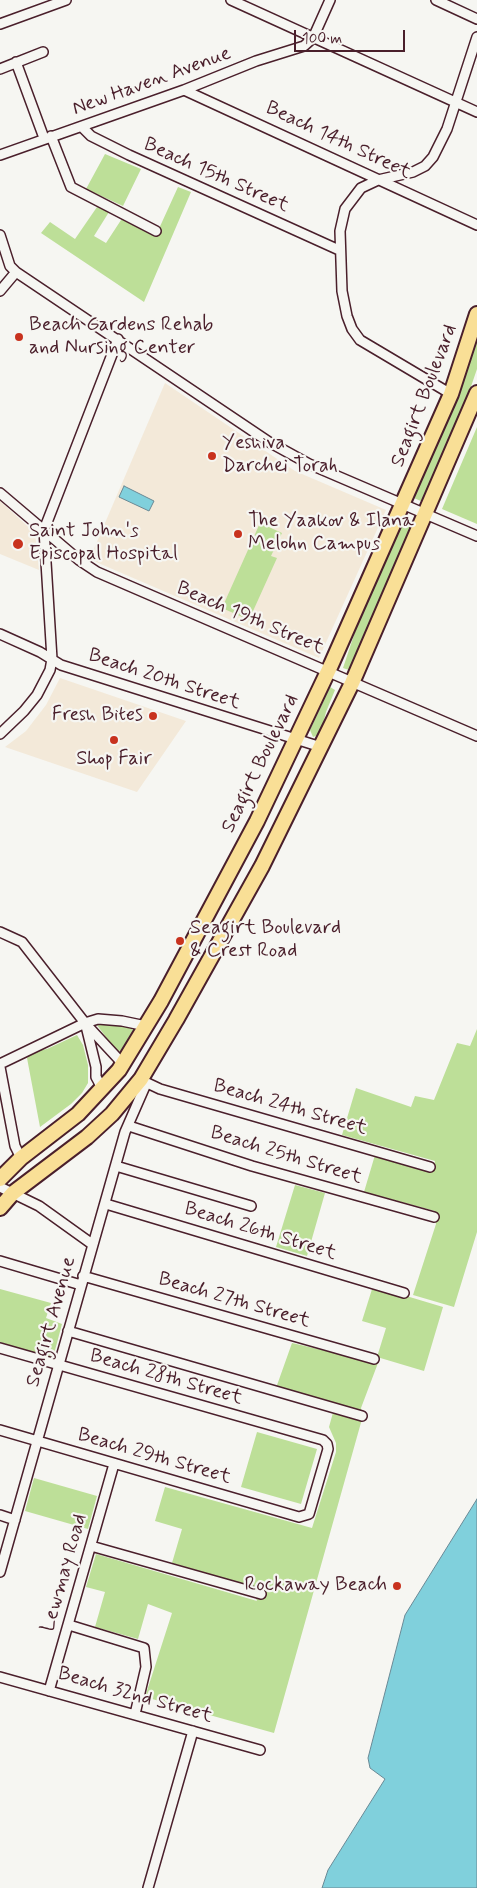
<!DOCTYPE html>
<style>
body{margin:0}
#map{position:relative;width:477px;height:1888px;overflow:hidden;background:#f6f6f2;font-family:Mynerve,sans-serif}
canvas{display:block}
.scale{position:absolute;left:294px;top:30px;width:111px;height:22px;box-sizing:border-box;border:2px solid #4a1f2b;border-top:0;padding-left:6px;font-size:15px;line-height:18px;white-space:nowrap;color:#4a1f2b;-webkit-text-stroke:4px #f6f6f2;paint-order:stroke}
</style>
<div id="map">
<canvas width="477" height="1888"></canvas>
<div class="scale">100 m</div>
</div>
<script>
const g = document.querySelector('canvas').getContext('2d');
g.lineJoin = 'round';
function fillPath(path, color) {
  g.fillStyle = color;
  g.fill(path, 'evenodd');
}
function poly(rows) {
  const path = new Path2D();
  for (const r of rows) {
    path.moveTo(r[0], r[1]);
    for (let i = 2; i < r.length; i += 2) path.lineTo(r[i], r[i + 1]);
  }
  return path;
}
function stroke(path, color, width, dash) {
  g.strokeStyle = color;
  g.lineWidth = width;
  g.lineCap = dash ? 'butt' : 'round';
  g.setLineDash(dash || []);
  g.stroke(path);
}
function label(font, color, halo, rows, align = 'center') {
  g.font = font + ' Mynerve,sans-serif';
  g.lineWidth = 4.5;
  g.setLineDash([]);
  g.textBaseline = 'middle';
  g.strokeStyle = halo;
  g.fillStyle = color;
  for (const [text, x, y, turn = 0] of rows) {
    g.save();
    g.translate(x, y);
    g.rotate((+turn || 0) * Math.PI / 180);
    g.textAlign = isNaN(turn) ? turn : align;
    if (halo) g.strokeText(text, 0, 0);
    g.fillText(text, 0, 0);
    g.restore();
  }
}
const built = poly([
 [165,383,295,471,386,510,319,658,96,562,90,558],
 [0,501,35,533,39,570,0,554],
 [60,678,186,721,137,792,5,747,26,731,46,705]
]);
const green = poly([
 [105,154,141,169,123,206,86,189],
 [178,187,191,192,144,302,41,233,50,222,75,239,97,207,109,212,94,236,106,243,123,217,157,233],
 [477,336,477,369,463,410,423,502,414,498,443,430],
 [477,427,477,524,442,509],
 [404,520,414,524,349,670,343,668,357,626],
 [260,523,282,533,271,556,277,558,249,620,222,608],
 [330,687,335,690,326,712,321,732,318,735,313,737,310,730],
 [94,1021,130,1026,133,1030,121,1050,117,1052],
 [477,1029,477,1232,454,1307,413,1295,436,1224,434,1217,435,1211,364,1192,375,1155,433,1169,435,1161,342,1135,356,1088,411,1107,415,1096,434,1100,457,1043,470,1046],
 [77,1035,83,1045,88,1065,88,1083,82,1093,71,1104,40,1127,27,1058,32,1052,47,1049],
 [295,1185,325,1193,307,1256,276,1247],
 [373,1286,443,1307,424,1371,377,1357,386,1328,362,1321],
 [0,1289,51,1303,46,1318,62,1324,54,1354,46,1357,0,1342],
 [292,1343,378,1363,361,1408,362,1414,276,1388],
 [334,1409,362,1419,274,1733,145,1697,172,1613,148,1604,138,1639,95,1627,105,1592,86,1587,96,1554,257,1601,251,1586,172,1563,182,1529,155,1521,165,1487,312,1528,336,1452,336,1443,329,1427],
 [257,1432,317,1449,301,1504,241,1487],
 [34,1478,97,1496,88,1529,25,1511]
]);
const water = poly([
 [124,486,154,501,149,511,119,497,124,486],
 [477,1499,477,1888,322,1888,328,1870,385,1779,370,1768,368,1758,405,1615,477,1499]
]);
const street = poly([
 [231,0,477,112],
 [436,0,477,19],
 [0,24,66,0],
 [16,62,44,138],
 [0,69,43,52],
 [184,90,477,225],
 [82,127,91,136,129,155,339,250],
 [51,136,71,187,156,231],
 [0,155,184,90,256,61,304,46,313,38,330,0],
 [0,235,10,266,16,272,269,442,309,464,477,536],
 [0,291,16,272],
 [451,394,360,340,352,329,347,316,342,291,340,231,345,209,361,188,378,180,413,172,425,166,433,157,447,129,477,37],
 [0,493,79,560,97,572,477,736],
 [0,634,40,652,61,665,321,747],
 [0,734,24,711,37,695,50,670,52,659,44,530,118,339],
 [0,932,22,942,85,1023,123,1064],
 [86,1026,96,1067,96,1077,102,1088],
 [0,1064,85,1023,98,1019,122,1021,146,1026],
 [0,1067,15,1146,21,1158],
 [143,1081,160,1089,430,1167],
 [129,1126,252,1166,434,1217],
 [116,1166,251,1206],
 [0,1187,39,1206,92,1244],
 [106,1204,404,1293],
 [0,1261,81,1285],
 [83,1276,374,1359],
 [68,1331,362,1416],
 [0,1348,323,1440,327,1444,328,1449,309,1514,299,1517,0,1430],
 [0,1515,15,1520],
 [91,1546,261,1594],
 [0,1572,125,1132,146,1084],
 [69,1625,144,1648,146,1667,135,1714],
 [0,1677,260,1750],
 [49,1691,114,1464],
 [148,1888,193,1731]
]);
const primary = poly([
 [0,1179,21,1158,78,1114,119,1070,161,1001,257,821,331,665,451,394,477,314],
 [0,1208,13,1193,87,1137,112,1114,141,1079,176,1020,262,866,352,683,477,393]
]);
const markers = [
 [19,337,5,"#c8321e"],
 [212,456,5,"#c8321e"],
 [238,534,5,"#c8321e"],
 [18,544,6,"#c8321e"],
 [153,716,5,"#c8321e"],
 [114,740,5,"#c8321e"],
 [180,941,5,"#c8321e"],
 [397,1586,5,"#c8321e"]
];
const streetNames = [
 ["New Haven Avenue",152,82,-20],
 ["Beach 14th Street",338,141,25],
 ["Beach 15th Street",216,176,24],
 ["Seagirt Boulevard",425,396,-69],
 ["Beach 19th Street",250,619,23],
 ["Beach 20th Street",164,680,18],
 ["Seagirt Boulevard",261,764,-64],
 ["Beach 24th Street",290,1108,16],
 ["Beach 25th Street",286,1156,17],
 ["Beach 26th Street",260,1232,17],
 ["Beach 27th Street",234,1301,16],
 ["Seagirt Avenue",52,1322,-74],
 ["Beach 28th Street",166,1378,16],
 ["Beach 29th Street",154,1457,16],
 ["Lewmay Road",65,1573,-74],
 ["Beach 32nd Street",135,1696,16]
];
const poiNames = [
 ["Beach Gardens Rehab",29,326],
 ["and Nursing Center",29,349],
 ["Yeshiva",222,444],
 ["Darchei Torah",222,467],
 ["The Yaakov & Ilana",248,522],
 ["Melohn Campus",248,545],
 ["Saint John's",29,532],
 ["Episcopal Hospital",29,555],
 ["Fresh Bites",143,716,"right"],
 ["Shop Fair",114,760,"center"],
 ["Seagirt Boulevard",190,929],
 ["& Crest Road",190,952],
 ["Rockaway Beach",387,1586,"right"]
];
fillPath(built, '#f3e9d9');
fillPath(green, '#bddf98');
fillPath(water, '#80d0dc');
stroke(water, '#6a8995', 1);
stroke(street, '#4a1f2b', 12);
stroke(primary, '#4a1f2b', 18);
stroke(street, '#f6f6f2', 9);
stroke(primary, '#f9df96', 14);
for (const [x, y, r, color] of markers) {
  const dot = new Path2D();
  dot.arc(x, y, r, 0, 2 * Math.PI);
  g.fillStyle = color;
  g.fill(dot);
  stroke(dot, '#f6f6f2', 2);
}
label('20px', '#4a1f2b', '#f6f6f2', streetNames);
label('20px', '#4a1f2b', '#f6f6f2', poiNames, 'left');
</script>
